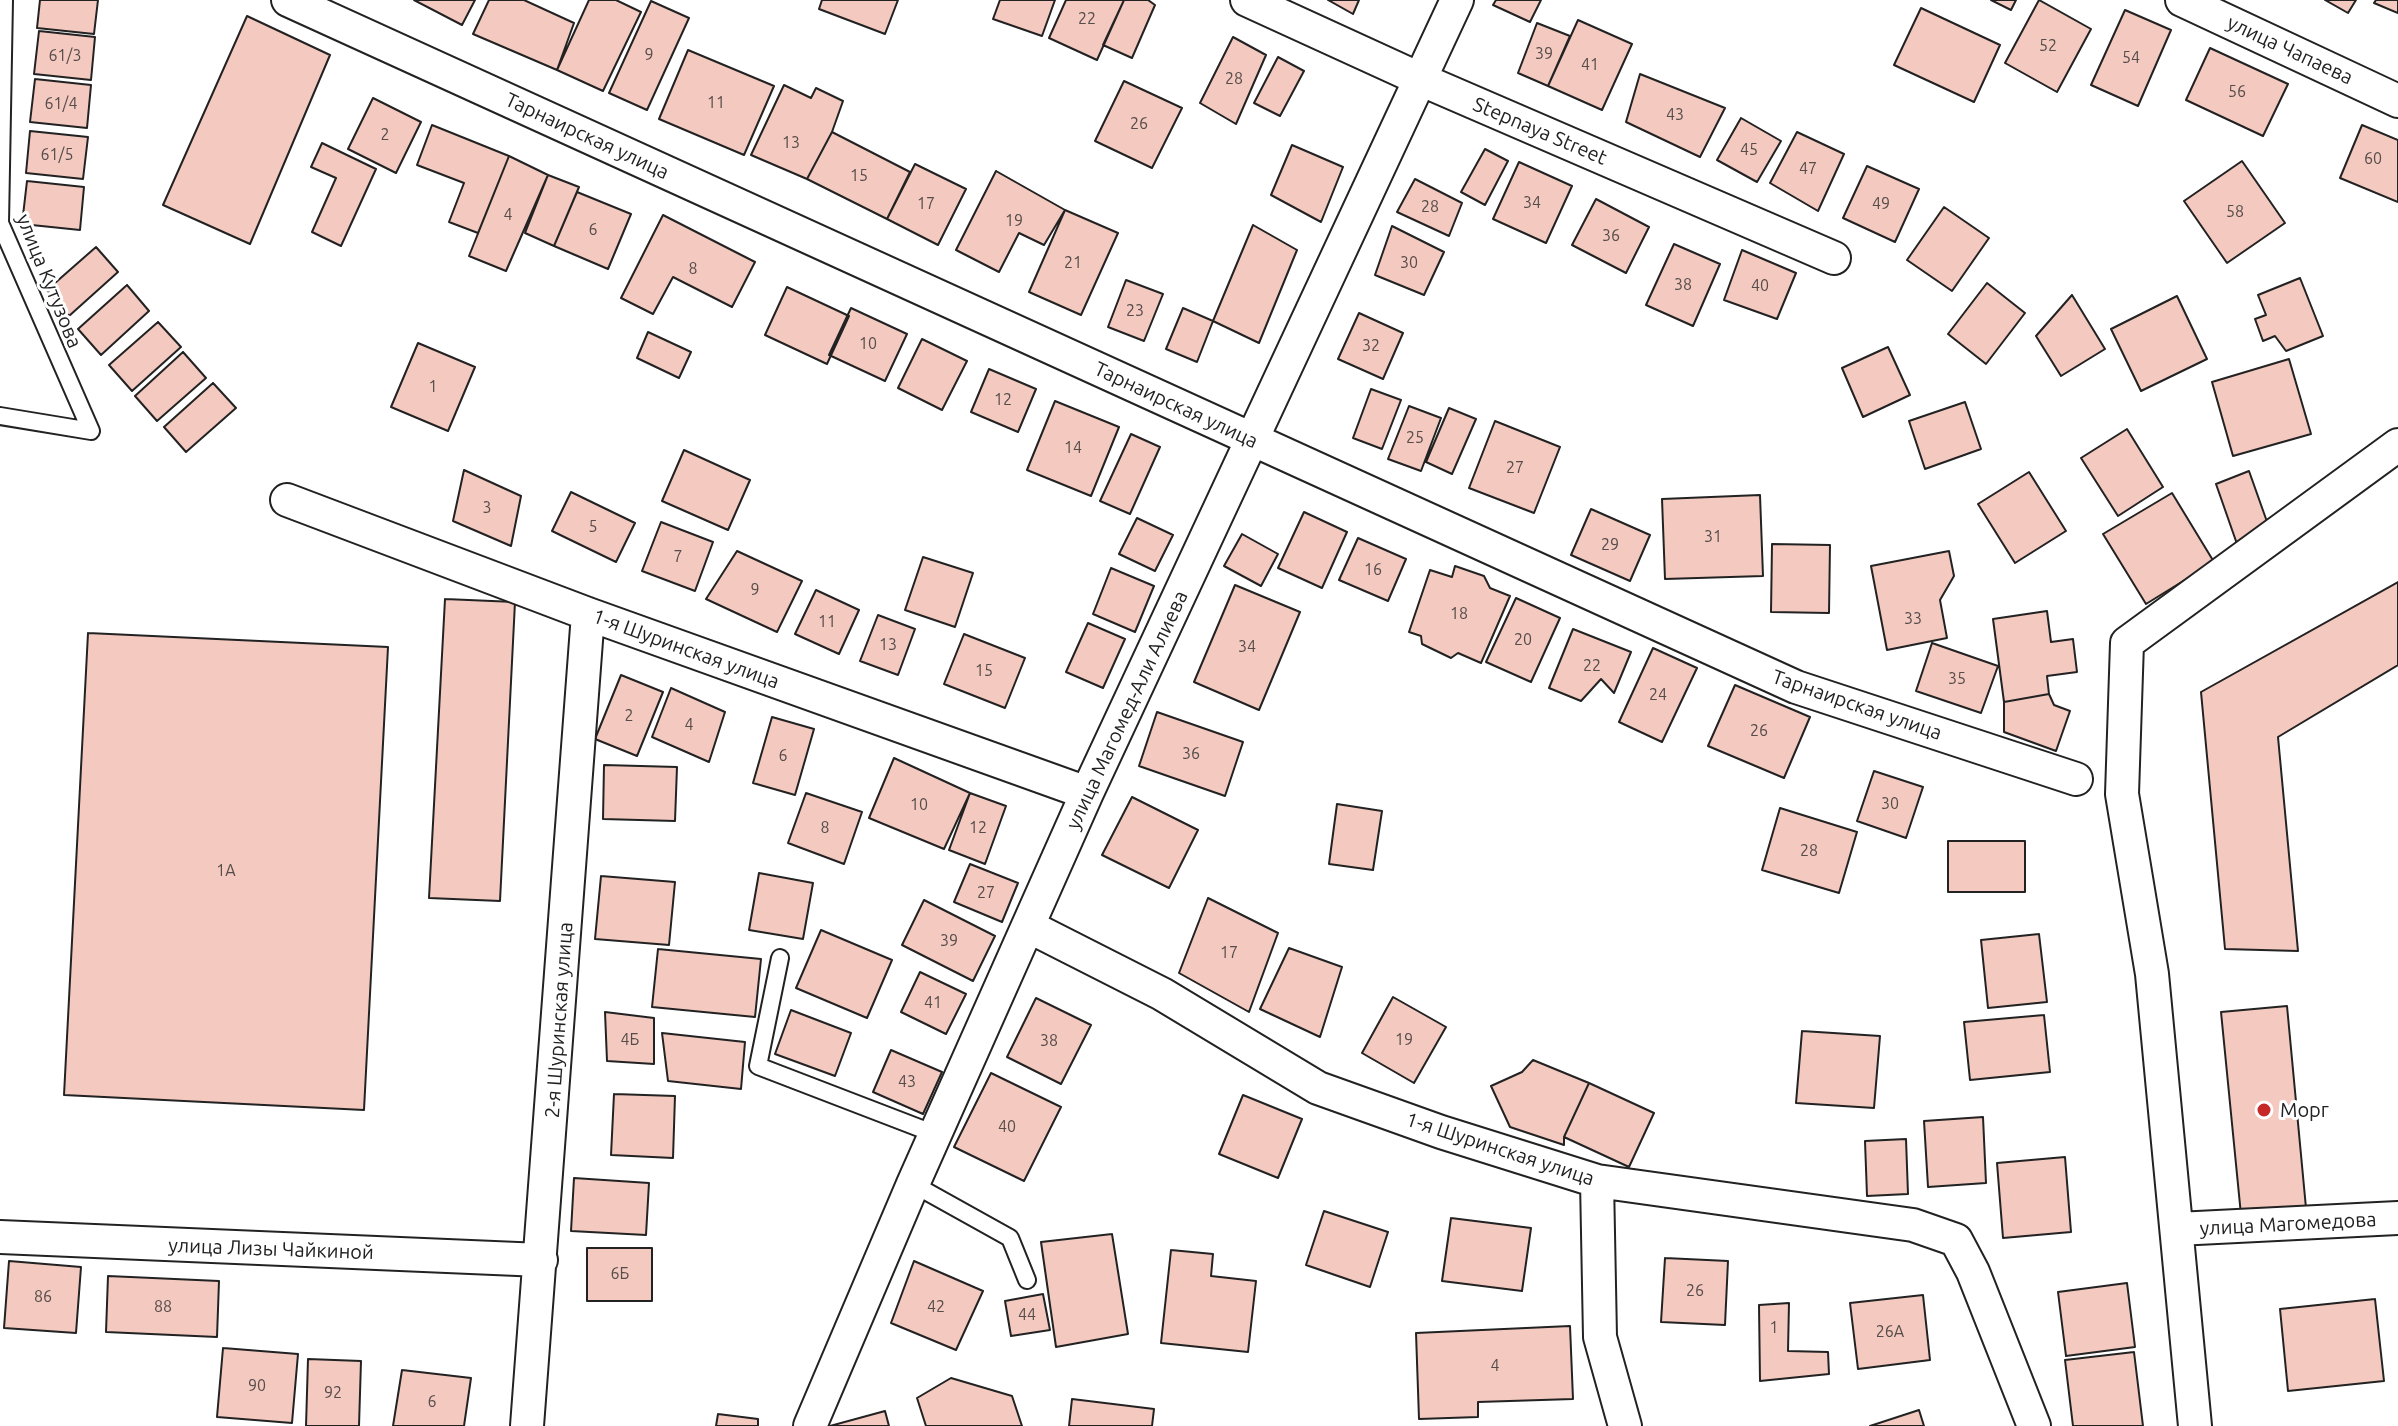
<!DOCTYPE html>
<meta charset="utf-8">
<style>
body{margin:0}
canvas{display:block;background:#fff}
</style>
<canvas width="2398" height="1426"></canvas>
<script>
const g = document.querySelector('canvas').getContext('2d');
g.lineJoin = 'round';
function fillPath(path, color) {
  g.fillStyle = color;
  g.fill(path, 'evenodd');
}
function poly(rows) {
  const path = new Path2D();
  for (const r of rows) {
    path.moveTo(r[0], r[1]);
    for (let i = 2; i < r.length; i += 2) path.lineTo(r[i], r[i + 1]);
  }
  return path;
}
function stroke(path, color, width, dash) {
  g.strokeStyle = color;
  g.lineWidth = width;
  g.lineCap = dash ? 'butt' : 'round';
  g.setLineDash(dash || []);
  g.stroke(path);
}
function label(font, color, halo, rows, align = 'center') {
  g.font = font + ' Ubuntu,sans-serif';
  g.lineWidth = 6;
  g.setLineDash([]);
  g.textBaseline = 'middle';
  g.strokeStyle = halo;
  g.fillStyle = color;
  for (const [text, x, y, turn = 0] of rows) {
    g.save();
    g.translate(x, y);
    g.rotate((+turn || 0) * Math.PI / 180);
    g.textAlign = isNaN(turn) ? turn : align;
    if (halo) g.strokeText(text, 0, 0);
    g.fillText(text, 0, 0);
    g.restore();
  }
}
const building = poly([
 [40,0,98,0,94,34,37,28,40,0],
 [414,0,475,0,462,25,414,0],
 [489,0,524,0,574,23,557,70,473,34,489,0],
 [589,0,616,0,641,12,603,91,557,70,589,0],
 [822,0,898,0,885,34,819,9,822,0],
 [1000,0,1055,0,1042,36,993,19,1000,0],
 [1066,0,1124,0,1097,60,1049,38,1066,0],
 [1124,0,1148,0,1155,5,1132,58,1103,45,1124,0],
 [1328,0,1359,0,1353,14,1328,0],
 [1496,0,1541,0,1530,22,1493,5,1496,0],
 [1991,0,2016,0,2011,10,1991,0],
 [2039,0,2091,29,2057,92,2005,63,2039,0],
 [2325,0,2356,0,2348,13,2325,0],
 [2376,0,2398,0,2398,13,2374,3,2376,0],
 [651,1,689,18,647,110,609,93,651,1],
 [1921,8,2000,45,1974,102,1894,65,1921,8],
 [2125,10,2171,30,2138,106,2091,85,2125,10],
 [247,16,330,55,250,244,163,205,247,16],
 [1578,20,1632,44,1602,110,1548,86,1578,20],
 [1537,23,1570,36,1548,86,1518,73,1537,23],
 [39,31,95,37,91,80,34,74,39,31],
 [1233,37,1266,55,1236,124,1200,103,1233,37],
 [2210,48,2288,84,2263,136,2186,100,2210,48],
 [688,50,774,86,744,155,659,119,688,50],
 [1278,57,1304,71,1280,116,1254,103,1278,57],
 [1640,74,1725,108,1700,157,1626,122,1640,74],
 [35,79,91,85,87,128,30,122,35,79],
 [1124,81,1182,108,1152,168,1095,141,1124,81],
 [784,85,811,98,816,88,843,101,832,132,807,179,751,155,784,85],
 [373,98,421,122,396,173,348,149,373,98],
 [1741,118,1781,141,1757,182,1717,160,1741,118],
 [432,125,509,156,478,233,449,222,464,183,417,165,432,125],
 [2362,125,2398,140,2398,202,2340,178,2362,125],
 [30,131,88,137,83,179,26,173,30,131],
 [832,132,910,172,887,219,807,179,832,132],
 [1797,132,1844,154,1818,211,1770,183,1797,132],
 [322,143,376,169,341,246,312,232,336,178,311,167,322,143],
 [1292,145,1343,167,1321,222,1271,195,1292,145],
 [1485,149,1508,161,1485,205,1461,192,1485,149],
 [509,156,548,175,506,271,469,256,509,156],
 [2242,161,2285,223,2227,263,2184,201,2242,161],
 [1519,162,1572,186,1546,243,1493,219,1519,162],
 [915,164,966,189,938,245,887,219,915,164],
 [1867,166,1919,189,1895,242,1843,218,1867,166],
 [996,171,1065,210,1044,245,1019,233,999,272,956,250,996,171],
 [548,175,579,187,554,246,525,233,548,175],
 [1415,179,1462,203,1449,236,1397,212,1415,179],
 [27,181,84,187,80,230,22,224,27,181],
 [577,192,631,214,608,269,554,246,577,192],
 [1596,199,1649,227,1626,273,1572,245,1596,199],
 [1944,207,1989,238,1952,291,1907,260,1944,207],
 [1065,210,1118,233,1081,315,1029,292,1065,210],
 [663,215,755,262,732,307,673,277,653,314,621,298,663,215],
 [1253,225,1297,250,1259,343,1213,321,1253,225],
 [1392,226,1444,252,1424,295,1375,275,1392,226],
 [1674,244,1720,264,1693,326,1646,305,1674,244],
 [96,247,118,272,69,316,47,290,96,247],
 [1742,250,1796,273,1777,319,1724,300,1742,250],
 [2300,278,2323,336,2286,351,2275,336,2263,341,2255,319,2266,315,2258,295,2300,278],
 [1126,280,1163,294,1144,341,1108,327,1126,280],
 [1987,283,2025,313,1986,364,1948,334,1987,283],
 [127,285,149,311,101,355,78,329,127,285],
 [787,287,849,316,827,364,765,335,787,287],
 [2072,295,2105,349,2061,376,2036,336,2072,295],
 [2177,296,2207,359,2141,391,2111,329,2177,296],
 [851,308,907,334,885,381,829,355,851,308],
 [1183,308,1213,321,1197,362,1166,349,1183,308],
 [1359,313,1403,333,1383,379,1338,359,1359,313],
 [158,322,181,347,132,391,109,365,158,322],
 [648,332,691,352,679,378,637,358,648,332],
 [922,339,967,361,942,410,898,388,922,339],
 [418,343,475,367,448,431,391,407,418,343],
 [1888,347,1910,395,1863,417,1842,368,1888,347],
 [183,352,206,378,157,421,135,396,183,352],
 [2289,359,2311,434,2233,456,2212,382,2289,359],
 [989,369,1036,389,1018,432,971,412,989,369],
 [213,383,236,408,186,452,164,427,213,383],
 [1371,389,1401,400,1382,449,1353,438,1371,389],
 [1055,401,1119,427,1091,496,1027,470,1055,401],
 [1965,402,1981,449,1925,469,1909,421,1965,402],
 [1409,406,1441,418,1421,471,1388,459,1409,406],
 [1449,408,1476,419,1452,474,1426,462,1449,408],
 [1495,421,1560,447,1534,513,1469,488,1495,421],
 [2127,429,2163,487,2118,516,2081,458,2127,429],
 [1131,434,1160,447,1130,514,1100,501,1131,434],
 [684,450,750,480,728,530,662,501,684,450],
 [464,470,521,496,511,546,453,521,464,470],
 [2249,471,2271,533,2237,544,2216,484,2249,471],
 [2029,472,2066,531,2015,563,1978,504,2029,472],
 [571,492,635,523,616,562,552,531,571,492],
 [2172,493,2214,562,2146,604,2103,534,2172,493],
 [1760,495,1763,576,1665,579,1662,499,1760,495],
 [1591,509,1650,535,1630,581,1571,555,1591,509],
 [1304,512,1347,532,1322,588,1278,568,1304,512],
 [1137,518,1173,535,1155,571,1119,554,1137,518],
 [661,522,713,542,695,591,642,571,661,522],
 [1242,534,1278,554,1261,586,1224,566,1242,534],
 [1358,538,1406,559,1388,601,1339,580,1358,538],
 [1772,544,1830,545,1829,613,1771,612,1772,544],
 [737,551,802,581,777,632,706,599,737,551],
 [1949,551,1954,576,1940,600,1947,638,1887,650,1871,566,1949,551],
 [923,557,973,573,955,627,905,610,923,557],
 [1455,566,1484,576,1490,588,1510,596,1481,663,1458,653,1451,658,1422,644,1421,636,1409,632,1430,570,1452,577,1455,566],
 [1111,568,1154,586,1135,632,1093,614,1111,568],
 [2398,582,2398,665,2278,737,2298,951,2225,949,2201,692,2398,582],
 [1235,585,1300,612,1259,710,1194,682,1235,585],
 [816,590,859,610,839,654,795,634,816,590],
 [1516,598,1560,618,1531,682,1486,662,1516,598],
 [445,599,515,602,500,901,429,898,445,599],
 [2047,611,2051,642,2073,639,2077,672,2047,676,2049,694,2004,702,1993,619,2047,611],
 [878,615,915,629,898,675,860,661,878,615],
 [1088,623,1125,639,1103,688,1066,672,1088,623],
 [1573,629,1631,652,1614,693,1601,679,1581,701,1549,688,1573,629],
 [88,633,388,647,364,1110,64,1095,88,633],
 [964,634,1025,658,1005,708,944,684,964,634],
 [1932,643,1998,666,1981,713,1916,691,1932,643],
 [1653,648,1697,668,1662,742,1619,722,1653,648],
 [621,675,663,692,637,756,595,739,621,675],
 [1735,685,1810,717,1784,778,1708,746,1735,685],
 [671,688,725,712,709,762,652,737,671,688],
 [2049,694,2054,705,2070,711,2056,751,2004,732,2004,702,2049,694],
 [1157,712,1243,742,1225,796,1139,766,1157,712],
 [772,717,814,729,795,795,753,783,772,717],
 [894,758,970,793,944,849,869,818,894,758],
 [604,765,677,767,675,821,603,819,604,765],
 [1874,771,1923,787,1906,838,1857,821,1874,771],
 [806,793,862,812,844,864,788,843,806,793],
 [970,793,1006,806,985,864,949,850,970,793],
 [1132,797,1198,830,1169,888,1102,855,1132,797],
 [1337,804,1382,811,1373,870,1329,864,1337,804],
 [1780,808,1857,832,1839,893,1762,870,1780,808],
 [1948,841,2025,841,2025,892,1948,892,1948,841],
 [970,864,1018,883,1002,922,954,902,970,864],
 [759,873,813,883,803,939,749,930,759,873],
 [601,876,675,882,669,945,595,939,601,876],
 [1208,898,1278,933,1249,1012,1179,973,1208,898],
 [924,900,995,936,973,981,902,945,924,900],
 [821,930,892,960,867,1018,796,988,821,930],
 [2039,934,2047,1002,1988,1008,1981,940,2039,934],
 [1289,948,1342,967,1320,1037,1260,1009,1289,948],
 [658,949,761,959,755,1017,652,1007,658,949],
 [920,972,966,994,946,1034,901,1012,920,972],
 [1393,997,1446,1027,1414,1083,1362,1053,1393,997],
 [1036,998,1091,1025,1061,1084,1007,1057,1036,998],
 [2287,1006,2306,1208,2241,1215,2221,1012,2287,1006],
 [791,1010,851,1033,835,1076,775,1054,791,1010],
 [605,1012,654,1018,654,1064,607,1061,605,1012],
 [2044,1015,2050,1072,1970,1080,1964,1022,2044,1015],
 [1802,1031,1880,1036,1874,1108,1796,1103,1802,1031],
 [662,1033,745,1042,741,1089,668,1081,662,1033],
 [891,1050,942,1072,923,1114,873,1092,891,1050],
 [1533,1060,1589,1083,1564,1137,1564,1145,1510,1127,1491,1086,1522,1072,1533,1060],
 [991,1073,1061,1107,1024,1181,954,1147,991,1073],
 [1589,1083,1654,1113,1629,1167,1564,1137,1589,1083],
 [614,1094,675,1096,673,1158,611,1155,614,1094],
 [1243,1095,1302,1119,1278,1178,1219,1154,1243,1095],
 [1983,1117,1986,1183,1928,1187,1924,1121,1983,1117],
 [1906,1139,1908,1194,1867,1196,1865,1141,1906,1139],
 [2065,1157,2071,1232,2003,1238,1997,1163,2065,1157],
 [574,1178,649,1183,646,1235,571,1231,574,1178],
 [1324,1211,1388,1232,1370,1287,1306,1265,1324,1211],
 [1451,1218,1531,1228,1522,1291,1442,1281,1451,1218],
 [1112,1234,1128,1334,1056,1347,1041,1242,1112,1234],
 [587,1248,652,1248,652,1301,587,1301,587,1248],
 [1171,1250,1213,1254,1211,1276,1256,1281,1248,1352,1161,1343,1171,1250],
 [1665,1258,1728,1261,1725,1325,1661,1322,1665,1258],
 [9,1261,81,1267,76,1333,4,1328,9,1261],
 [914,1261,983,1291,956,1350,891,1323,914,1261],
 [108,1276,219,1281,217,1337,106,1332,108,1276],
 [2127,1283,2135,1347,2066,1356,2058,1292,2127,1283],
 [1043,1294,1050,1330,1011,1336,1005,1301,1043,1294],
 [1923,1295,1930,1360,1858,1369,1850,1303,1923,1295],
 [2375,1299,2384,1381,2288,1391,2280,1309,2375,1299],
 [1789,1303,1788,1351,1828,1352,1829,1374,1760,1381,1759,1305,1789,1303],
 [1570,1326,1573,1399,1478,1402,1478,1417,1419,1419,1416,1333,1570,1326],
 [223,1348,298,1354,292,1423,217,1417,223,1348],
 [2134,1352,2143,1426,2073,1426,2065,1360,2134,1352],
 [308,1359,361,1361,359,1426,306,1426,308,1359],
 [402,1370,471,1378,464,1426,393,1426,402,1370],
 [951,1378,1012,1396,1022,1426,926,1426,917,1398,951,1378],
 [1072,1399,1154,1409,1152,1426,1069,1426,1072,1399],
 [1919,1410,1924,1426,1870,1426,1919,1410],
 [885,1411,889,1426,830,1426,885,1411],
 [718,1414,758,1419,758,1426,716,1426,718,1414]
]);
const lane = poly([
 [0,416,91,431,0,223,4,0],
 [780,958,758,1066,935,1134],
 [913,1184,1010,1238,1027,1280]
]);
const street = poly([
 [288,0,1796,687,2076,779],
 [1247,0,1422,80,1834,258],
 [2182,0,2398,101],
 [287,500,588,614,1087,793],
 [1028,926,1162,994,1318,1088,1441,1132,1597,1181,1913,1225,1956,1240,1973,1272,2034,1426],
 [1597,1181,1600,1337,1625,1426],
 [2177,1229,2398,1218],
 [0,1237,541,1260],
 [527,1426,588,614],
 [810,1426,913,1184,1087,793,1457,0],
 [2195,1426,2152,974,2122,794,2127,643,2398,445]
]);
const markers = [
 [2264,1110,8,"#c62828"]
];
const numberNames = [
 ["22",1087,19],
 ["52",2048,46],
 ["39",1544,54],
 ["9",649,55],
 ["61/3",65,56],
 ["54",2131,58],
 ["41",1590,65],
 ["28",1234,79],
 ["56",2237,92],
 ["11",716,103],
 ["61/4",61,104],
 ["43",1675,115],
 ["26",1139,124],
 ["2",385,135],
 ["13",791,143],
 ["45",1749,150],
 ["61/5",57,155],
 ["60",2373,159],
 ["47",1808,169],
 ["15",859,176],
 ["34",1532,203],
 ["17",926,204],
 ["49",1881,204],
 ["28",1430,207],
 ["58",2235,212],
 ["4",508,215],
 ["19",1014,221],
 ["6",593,230],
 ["36",1611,236],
 ["21",1073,263],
 ["30",1409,263],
 ["8",693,269],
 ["38",1683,285],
 ["40",1760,286],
 ["23",1135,311],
 ["10",868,344],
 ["32",1371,346],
 ["1",433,387],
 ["12",1003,400],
 ["25",1415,438],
 ["14",1073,448],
 ["27",1515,468],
 ["3",487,508],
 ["5",593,527],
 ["31",1713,537],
 ["29",1610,545],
 ["7",678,557],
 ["16",1373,570],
 ["9",755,590],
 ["18",1459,614],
 ["33",1913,619],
 ["11",827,622],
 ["20",1523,640],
 ["13",888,645],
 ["34",1247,647],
 ["22",1592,666],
 ["15",984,671],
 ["35",1957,679],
 ["24",1658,695],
 ["2",629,716],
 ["4",689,725],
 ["26",1759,731],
 ["36",1191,754],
 ["6",783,756],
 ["30",1890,804],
 ["10",919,805],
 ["8",825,828],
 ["12",978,828],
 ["28",1809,851],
 ["1А",226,871],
 ["27",986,893],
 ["39",949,941],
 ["17",1229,953],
 ["41",933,1003],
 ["4Б",630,1040],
 ["19",1404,1040],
 ["38",1049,1041],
 ["43",907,1082],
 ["40",1007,1127],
 ["6Б",620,1274],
 ["26",1695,1291],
 ["86",43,1297],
 ["88",163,1307],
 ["42",936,1307],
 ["44",1027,1315],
 ["1",1774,1328],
 ["26А",1890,1332],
 ["4",1495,1366],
 ["90",257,1386],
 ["92",333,1393],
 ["6",432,1402]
];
const streetNames = [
 ["улица Чапаева",2290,50,25],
 ["Stepnaya Street",1540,131,23],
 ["Тарнаирская улица",587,136,25],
 ["улица Кутузова",49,281,68],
 ["Тарнаирская улица",1176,405,25],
 ["1-я Шуринская улица",686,649,20],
 ["Тарнаирская улица",1857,705,19],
 ["улица Магомед-Али Алиева",1127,710,-65],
 ["2-я Шуринская улица",559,1020,-86],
 ["1-я Шуринская улица",1500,1149,18],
 ["улица Магомедова",2288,1224,-3],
 ["улица Лизы Чайкиной",271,1249,2]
];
const poiNames = [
 ["Морг",2280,1110]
];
fillPath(building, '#f3c9c0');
stroke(building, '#222', 2);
stroke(lane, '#222', 20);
stroke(street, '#222', 36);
stroke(lane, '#fff', 16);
stroke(street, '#fff', 32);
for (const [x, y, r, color] of markers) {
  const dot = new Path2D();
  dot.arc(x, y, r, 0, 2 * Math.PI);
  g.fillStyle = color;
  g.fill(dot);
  stroke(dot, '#fff', 3);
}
label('16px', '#564c4a', null, numberNames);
label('20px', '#222', '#fff', streetNames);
label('20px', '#222', '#fff', poiNames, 'left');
</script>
